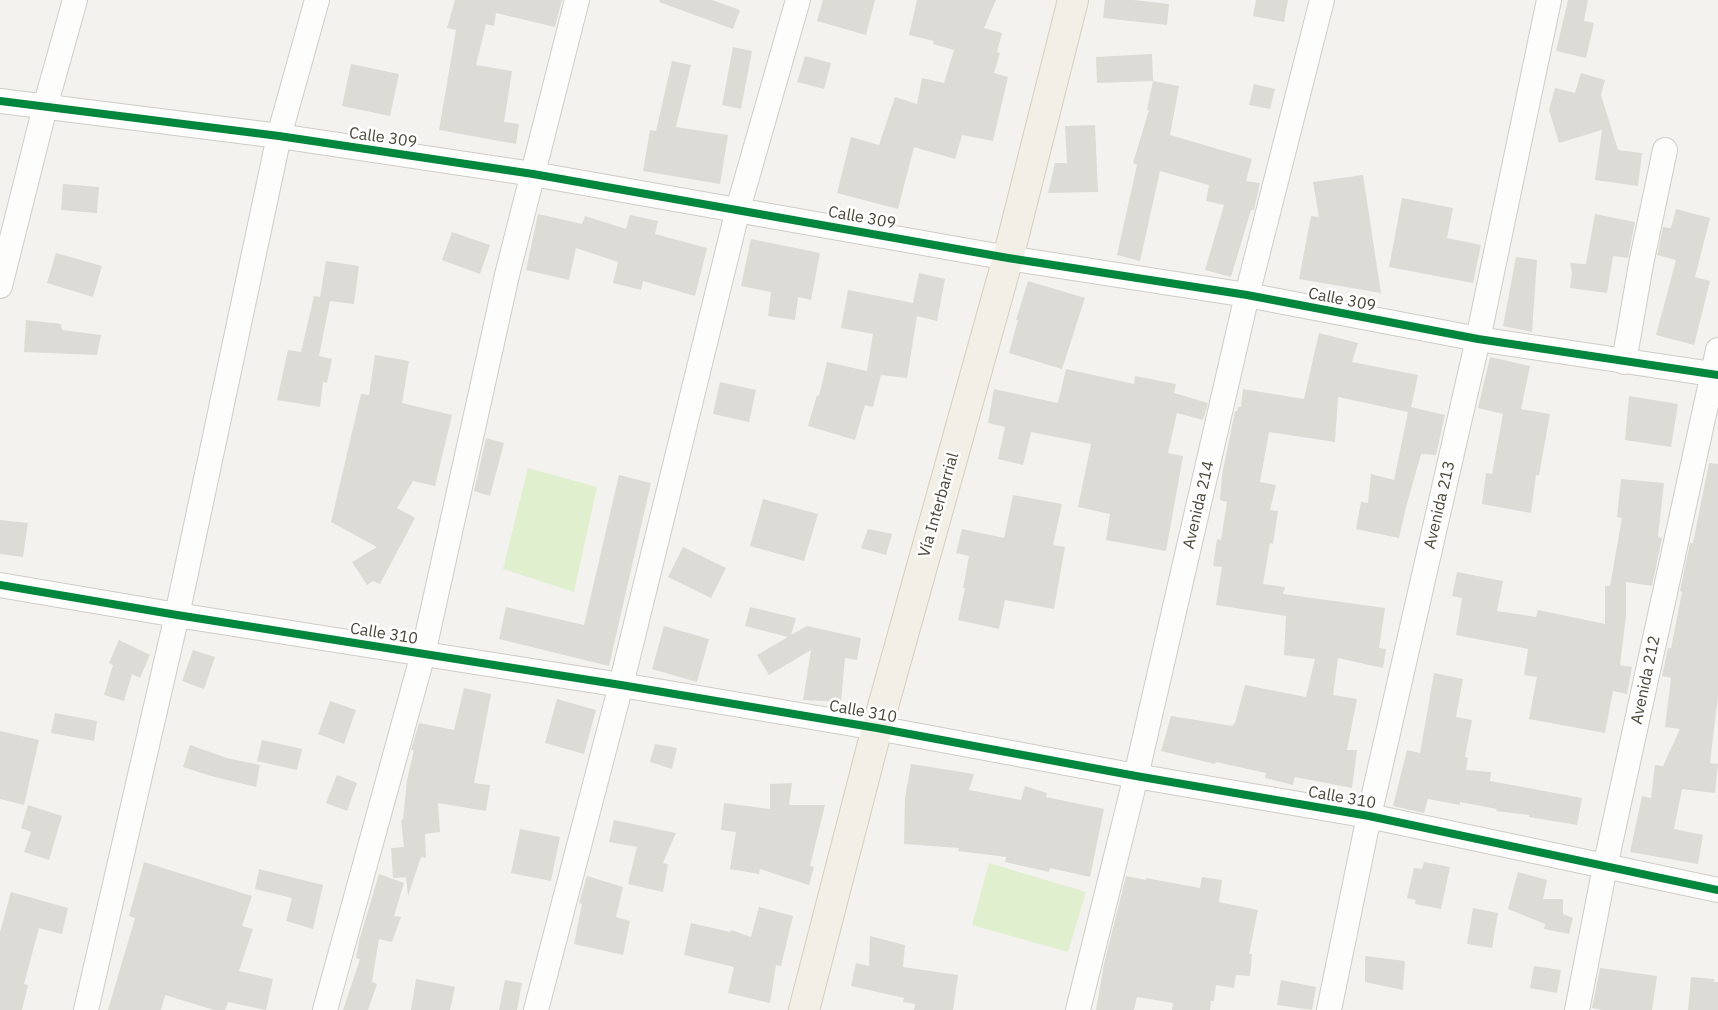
<!DOCTYPE html>
<meta charset="utf-8">
<style>
body{margin:0}
canvas{display:block;background:#f3f2ee}
</style>
<canvas width="1718" height="1010"></canvas>
<script>
const g = document.querySelector('canvas').getContext('2d');
g.lineJoin = 'round';
function fillPath(path, color) {
  g.fillStyle = color;
  g.fill(path, 'evenodd');
}
function poly(rows) {
  const path = new Path2D();
  for (const r of rows) {
    path.moveTo(r[0], r[1]);
    for (let i = 2; i < r.length; i += 2) path.lineTo(r[i], r[i + 1]);
  }
  return path;
}
function stroke(path, color, width, dash) {
  g.strokeStyle = color;
  g.lineWidth = width;
  g.lineCap = dash ? 'butt' : 'round';
  g.setLineDash(dash || []);
  g.stroke(path);
}
function label(font, color, halo, rows, align = 'center') {
  g.font = font + ' "IBM Plex Sans",sans-serif';
  g.lineWidth = 5;
  g.setLineDash([]);
  g.textBaseline = 'middle';
  g.strokeStyle = halo;
  g.fillStyle = color;
  for (const [text, x, y, turn = 0] of rows) {
    g.save();
    g.translate(x, y);
    g.rotate((+turn || 0) * Math.PI / 180);
    g.textAlign = isNaN(turn) ? turn : align;
    if (halo) g.strokeText(text, 0, 0);
    g.fillText(text, 0, 0);
    g.restore();
  }
}
const green = poly([
 [528,468,597,487,574,592,503,569],
 [989,863,1086,892,1068,952,972,925]
]);
const building = poly([
 [455,0,562,0,555,27,496,13,494,26,486,24,476,65,512,71,504,122,519,124,516,144,439,130,456,30,447,28],
 [660,0,712,0,740,10,733,29,659,2],
 [823,0,875,0,866,35,817,21],
 [917,0,996,0,984,28,1002,33,997,52,1000,53,994,73,1008,77,993,141,962,135,955,159,914,147,898,209,837,193,851,137,879,145,895,97,917,104,922,78,944,83,954,50,933,44,934,41,909,35],
 [1105,0,1133,0,1169,4,1167,25,1103,18],
 [1256,0,1288,0,1284,22,1253,16],
 [1568,0,1588,0,1584,21,1594,23,1586,58,1556,51],
 [733,47,752,51,741,109,722,105],
 [1152,54,1153,81,1097,83,1096,57],
 [805,56,831,63,824,89,797,82],
 [672,61,691,65,676,127,728,135,720,184,643,171,650,130,656,131],
 [351,64,399,74,390,116,342,106],
 [1581,73,1605,80,1601,95,1618,150,1642,153,1638,186,1595,180,1602,130,1559,143,1549,110,1555,88,1575,93],
 [1153,81,1179,86,1170,135,1252,159,1246,181,1260,183,1254,210,1251,210,1231,277,1205,270,1224,205,1206,201,1209,185,1160,171,1140,261,1117,255,1137,165,1133,163,1149,110,1147,110],
 [1254,84,1275,89,1270,109,1249,105],
 [1095,125,1098,192,1048,193,1055,163,1067,163,1065,126],
 [1363,175,1381,293,1299,279,1311,216,1319,217,1313,182],
 [63,184,99,187,97,213,61,210],
 [1402,198,1453,208,1447,238,1481,245,1473,283,1389,267],
 [1676,209,1710,218,1695,277,1710,281,1694,345,1656,335,1676,260,1657,255,1663,227,1671,228],
 [538,214,582,224,585,216,626,229,630,215,658,221,655,234,707,248,695,296,643,281,641,290,613,283,618,262,576,248,569,280,526,270],
 [1595,214,1635,222,1628,258,1613,256,1607,293,1570,288,1572,273,1570,263,1586,264],
 [452,232,490,245,480,274,442,260],
 [751,239,820,253,811,300,798,297,795,320,768,316,771,292,741,286],
 [56,253,102,266,93,297,47,283],
 [1516,257,1537,260,1532,332,1503,326],
 [326,261,359,266,354,304,330,301,319,356,332,359,327,383,323,382,320,407,277,400,288,350,301,352,314,296,320,297],
 [919,273,945,279,937,321,917,316,907,378,881,375,873,407,865,405,855,440,808,426,817,395,819,396,827,362,867,371,873,334,841,328,848,290,913,303],
 [1028,281,1085,298,1062,369,1009,353,1018,320,1016,320],
 [26,320,61,324,62,330,101,335,97,355,24,352],
 [1319,333,1358,343,1352,362,1418,375,1411,407,1445,415,1436,455,1421,454,1405,511,1399,538,1356,529,1361,502,1368,503,1371,474,1394,480,1408,412,1338,397,1335,442,1269,432,1260,482,1276,485,1270,510,1278,511,1273,544,1270,543,1263,584,1285,587,1283,594,1385,608,1379,648,1386,649,1383,668,1338,658,1333,695,1357,699,1347,750,1357,750,1352,788,1295,777,1293,785,1265,778,1266,773,1216,762,1215,764,1161,751,1171,716,1233,726,1234,723,1235,723,1245,685,1306,697,1315,659,1284,655,1286,616,1216,605,1222,567,1213,566,1217,539,1221,540,1227,502,1220,500,1222,475,1235,411,1237,411,1238,407,1241,407,1243,389,1304,399],
 [375,355,409,361,402,403,452,415,435,486,413,481,397,508,415,518,380,584,373,581,367,585,352,562,377,547,331,522,361,394,369,395],
 [1490,357,1530,366,1521,409,1550,414,1539,475,1536,475,1531,513,1482,504,1486,473,1492,474,1503,414,1478,408],
 [1066,369,1134,384,1135,376,1176,384,1174,393,1208,403,1203,420,1177,413,1168,453,1183,456,1166,551,1106,540,1110,514,1078,507,1091,444,1031,432,1023,465,998,459,1005,427,988,423,994,389,1058,403],
 [720,382,756,390,749,422,713,414],
 [1629,396,1678,404,1671,447,1625,440],
 [486,438,504,443,490,496,474,491],
 [1709,463,1718,464,1718,696,1710,763,1718,764,1715,793,1682,789,1674,829,1703,835,1698,864,1630,852,1642,796,1651,798,1655,765,1663,766,1680,729,1665,727,1671,678,1662,676,1668,648,1671,648,1682,592,1680,591,1690,543,1693,543],
 [619,475,651,483,609,666,499,639,506,607,584,625],
 [1621,479,1664,483,1658,537,1662,538,1652,586,1626,582,1626,616,1620,665,1632,667,1627,694,1613,691,1605,733,1529,719,1537,677,1524,675,1528,649,1456,635,1462,598,1452,596,1457,572,1503,581,1497,611,1536,617,1538,610,1605,624,1605,586,1610,586,1622,518,1617,517],
 [1013,495,1062,504,1053,545,1065,547,1054,609,1005,600,999,629,958,620,965,588,963,588,969,556,956,553,962,529,1004,538],
 [763,499,818,514,804,561,750,546],
 [0,520,28,523,23,557,0,554],
 [868,529,892,534,886,555,861,548],
 [683,547,726,568,711,598,668,577],
 [750,607,796,618,791,635,807,626,861,638,857,660,845,658,841,702,803,700,811,650,769,675,757,655,788,637,745,626],
 [664,626,709,639,697,682,652,669],
 [119,640,150,655,140,678,132,674,124,701,104,695,113,665,109,663],
 [193,650,215,657,204,689,182,681],
 [1434,673,1463,679,1456,717,1472,720,1465,757,1468,758,1466,770,1491,772,1490,781,1582,798,1577,825,1529,817,1529,815,1496,811,1497,809,1460,802,1460,805,1428,799,1424,813,1393,806,1407,750,1420,753],
 [464,688,491,694,474,783,490,785,486,811,438,803,440,832,425,834,426,858,421,857,408,896,406,877,393,878,391,848,404,847,401,820,403,819,407,780,414,750,411,750,419,723,454,730],
 [557,699,596,710,584,754,545,743],
 [330,701,356,710,344,744,318,734],
 [55,713,97,721,94,741,51,733],
 [0,731,39,740,24,805,0,799],
 [262,740,302,749,297,770,257,761],
 [655,744,677,748,672,769,650,762],
 [190,745,227,758,260,765,256,787,211,776,183,767],
 [911,764,974,774,969,790,1021,800,1025,786,1047,793,1046,797,1104,809,1090,877,1050,868,1049,872,1005,862,1006,857,958,851,959,848,904,844,905,798],
 [337,775,357,783,347,811,326,803],
 [792,783,789,805,825,805,810,866,814,867,809,885,760,869,759,874,730,869,736,832,721,830,724,803,770,809,770,784],
 [28,805,62,816,49,860,24,852,31,832,21,828],
 [614,820,676,833,663,863,668,864,663,892,628,884,637,847,609,842],
 [520,829,560,837,551,881,511,873],
 [144,862,252,896,242,926,253,929,239,971,273,979,266,1010,228,1002,225,1010,214,1010,165,995,161,1010,108,1010,135,918,129,916],
 [1424,862,1450,867,1441,909,1415,904,1416,900,1407,898,1414,868,1422,869],
 [259,869,323,885,313,929,286,921,292,898,255,889],
 [1518,872,1547,880,1543,899,1563,899,1563,914,1573,918,1569,934,1544,929,1545,924,1508,909],
 [379,874,404,883,394,916,401,917,392,942,379,939,372,982,377,984,368,1010,343,1010,360,959,356,958,359,941],
 [587,876,623,887,616,917,630,921,623,955,574,944,582,904,579,903],
 [1126,876,1146,880,1146,878,1200,888,1202,877,1222,880,1219,902,1258,910,1249,954,1252,954,1250,976,1236,975,1234,988,1216,985,1214,1001,1211,1001,1210,1010,1172,1010,1173,1003,1137,997,1134,1010,1096,1010,1104,964],
 [11,892,68,908,62,934,39,928,24,984,28,985,22,1010,0,1010,0,932],
 [759,907,793,916,781,966,776,965,770,1003,728,993,734,967,684,955,691,923,730,932,731,930,751,937],
 [1473,908,1498,913,1492,948,1467,944],
 [870,936,905,945,903,967,958,975,953,1010,914,1010,915,1004,903,1002,904,998,851,986,856,963,869,966],
 [1365,956,1405,961,1403,990,1365,982],
 [1534,966,1561,970,1557,993,1530,988],
 [1600,968,1657,976,1652,1010,1603,1010,1592,1008],
 [1691,977,1714,979,1714,982,1718,982,1718,1010,1688,1010],
 [416,979,455,987,450,1010,411,1010],
 [505,980,522,983,517,1010,499,1010],
 [1281,980,1316,987,1312,1010,1277,1005]
]);
const minor = poly([
 [0,101,279,136,533,174,1008,258,1247,295,1478,339,1718,375],
 [0,286,45,107,75,0],
 [1624,362,1641,264,1665,150],
 [0,585,177,615,621,685,877,728,1136,776,1369,816,1718,890],
 [86,1010,177,615,279,136,317,0],
 [325,1010,423,654,507,275,577,0],
 [536,1010,621,685,738,209,798,0],
 [1078,1010,1136,776,1247,295,1322,0],
 [1329,1010,1369,816,1478,339,1549,0],
 [1577,1010,1605,867,1718,350]
]);
const major = poly([
 [804,1010,877,728,1008,258,1073,0]
]);
const cycleway = poly([
 [0,101,279,136,533,174,1008,258,1247,295,1478,339,1718,375],
 [0,585,177,615,621,685,877,728,1136,776,1369,816,1718,890]
]);
const streetNames = [
 ["Calle 309",383,138,8],
 ["Calle 309",862,218,10],
 ["Calle 309",1342,300,11],
 ["Vía Interbarrial",939,505,-74],
 ["Avenida 214",1199,505,-77],
 ["Avenida 213",1440,505,-77],
 ["Calle 310",384,634,9],
 ["Avenida 212",1646,680,-78],
 ["Calle 310",863,712,10],
 ["Calle 310",1342,798,10]
];
fillPath(green, '#e0efcd');
fillPath(building, '#dddbd6');
stroke(minor, '#cfcdc8', 26);
stroke(major, '#d6cfba', 32);
stroke(minor, '#fdfdfc', 24);
stroke(major, '#f2efe6', 30);
stroke(cycleway, '#00873e', 8);
label('16px', '#4b4538', '#fff', streetNames);
</script>
